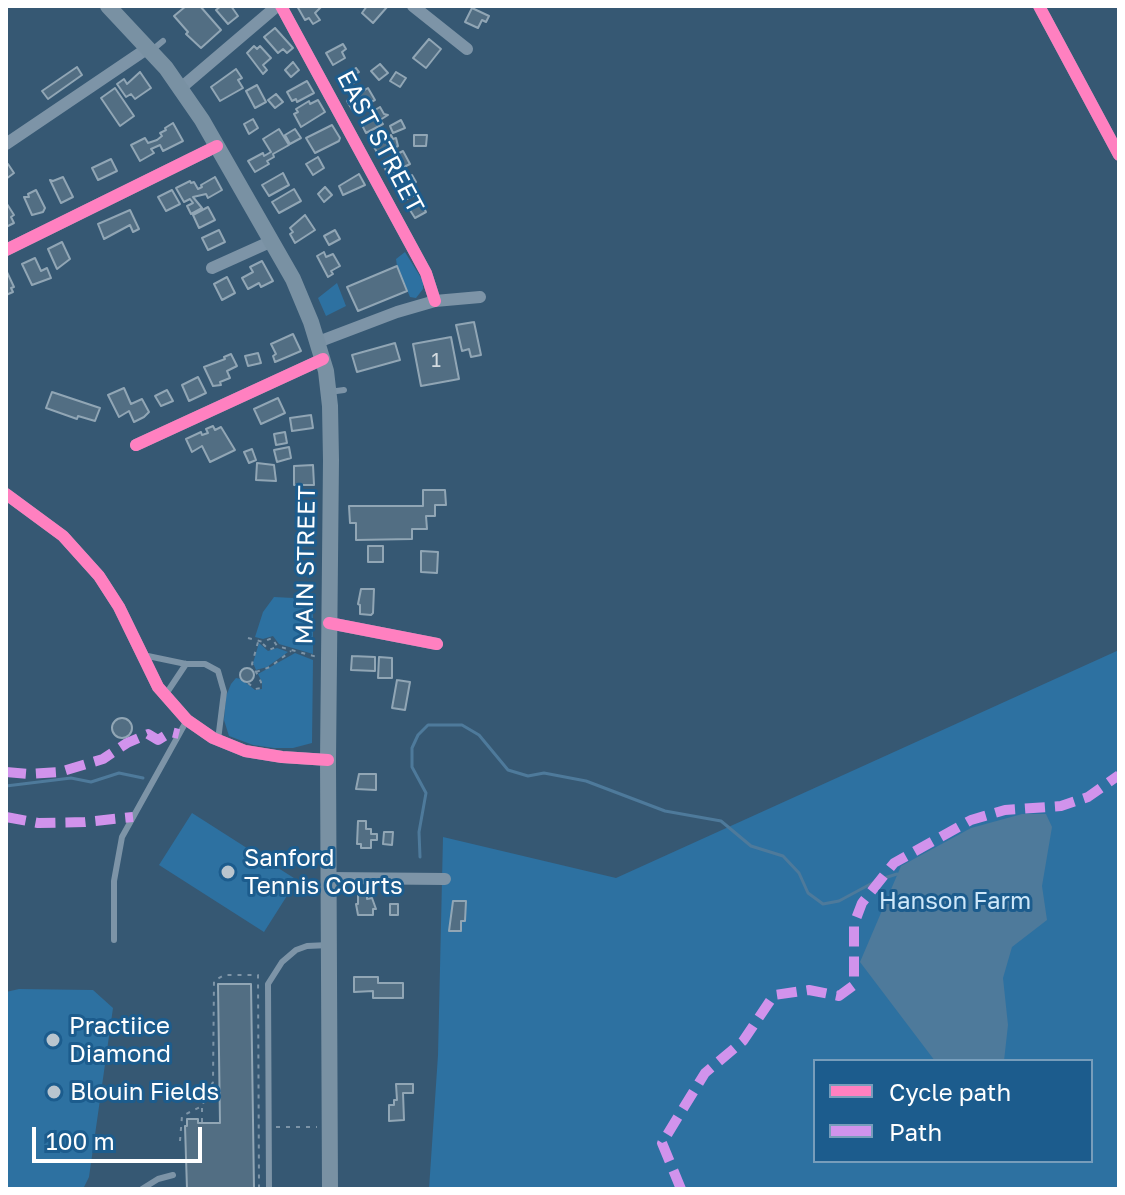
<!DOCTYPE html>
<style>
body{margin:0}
#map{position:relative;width:1125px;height:1195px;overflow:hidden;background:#365873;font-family:"Golos Text",sans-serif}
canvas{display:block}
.frame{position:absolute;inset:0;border:8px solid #fff;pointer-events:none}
.legend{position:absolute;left:813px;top:1059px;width:280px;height:104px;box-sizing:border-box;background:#1c5c8d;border:2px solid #779dbb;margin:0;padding:10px 14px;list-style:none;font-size:24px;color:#fff}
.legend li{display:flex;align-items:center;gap:16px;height:40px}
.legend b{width:40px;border:2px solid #779dbb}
.scale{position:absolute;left:32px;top:1127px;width:170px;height:36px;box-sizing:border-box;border:4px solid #fff;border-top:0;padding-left:10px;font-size:24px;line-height:28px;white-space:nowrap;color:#fff;-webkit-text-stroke:6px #1c5c8d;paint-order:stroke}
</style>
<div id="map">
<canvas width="1125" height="1195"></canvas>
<div class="frame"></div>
<ul class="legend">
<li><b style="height:10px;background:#ff80c0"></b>Cycle path</li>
<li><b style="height:10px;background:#d193ec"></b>Path</li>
</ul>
<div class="scale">100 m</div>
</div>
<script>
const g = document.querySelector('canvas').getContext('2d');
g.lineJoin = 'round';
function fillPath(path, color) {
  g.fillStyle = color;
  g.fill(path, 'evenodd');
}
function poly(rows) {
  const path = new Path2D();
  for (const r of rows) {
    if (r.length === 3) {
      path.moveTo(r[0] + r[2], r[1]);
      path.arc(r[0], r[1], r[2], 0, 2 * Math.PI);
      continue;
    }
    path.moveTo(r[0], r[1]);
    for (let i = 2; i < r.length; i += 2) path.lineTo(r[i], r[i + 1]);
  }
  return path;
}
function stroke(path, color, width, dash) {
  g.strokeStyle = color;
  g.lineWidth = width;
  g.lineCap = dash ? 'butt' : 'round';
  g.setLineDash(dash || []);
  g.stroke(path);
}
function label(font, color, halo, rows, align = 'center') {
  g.font = font + ' "Golos Text",sans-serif';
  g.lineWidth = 6;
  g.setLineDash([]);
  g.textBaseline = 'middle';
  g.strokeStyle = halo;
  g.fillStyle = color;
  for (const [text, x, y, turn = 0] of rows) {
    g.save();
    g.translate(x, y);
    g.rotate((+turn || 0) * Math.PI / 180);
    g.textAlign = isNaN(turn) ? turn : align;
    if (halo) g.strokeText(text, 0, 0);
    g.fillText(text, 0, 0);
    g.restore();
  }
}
const green = poly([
 [405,252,423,281,423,289,416,298,410,297,397,266,396,259],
 [337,283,346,306,326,316,318,298],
 [274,597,313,599,313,654,279,644,273,636,263,639,255,637,263,612],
 [259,643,268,651,277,648,288,652,267,667,256,670,253,663],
 [1119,650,1119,1189,429,1189,438,1055,443,837,616,878],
 [815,1061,1091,1061,1091,1161,815,1161],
 [295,653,313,660,312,743,293,748,274,748,253,745,229,736,224,720,226,696,231,684,236,678,241,679,255,690,262,689,262,682,258,674],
 [192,813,297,880,264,932,159,865],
 [19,989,93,990,113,1008,89,1177,83,1189,6,1189,6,992]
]);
const water = poly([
 [1022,814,1046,814,1052,827,1042,886,1047,920,1012,947,1003,978,1008,1025,1004,1061,935,1061,860,962,901,866,971,828]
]);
const stream = poly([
 [6,786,71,778,91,782,119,773,143,778],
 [420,857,419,832,426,793,412,767,412,748,418,735,428,725,462,725,479,735,508,770,528,776,544,773,586,781,665,811,721,821,751,846,783,856,799,873,808,893,823,904,839,901,878,880,897,874]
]);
const building = poly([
 [186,6,200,6,221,30,201,48,186,34,188,32,174,16,186,6],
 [221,6,231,6,238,16,228,24,216,10,221,6],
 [297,6,322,6,315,13,320,20,313,24,309,18,305,20,297,6],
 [367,6,386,6,387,7,373,23,362,13,367,6],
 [472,8,489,16,486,22,482,20,478,28,465,22,472,8],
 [275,28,293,48,287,53,283,49,278,53,264,37,275,28],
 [429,39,441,49,426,68,413,58,429,39],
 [343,44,346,49,342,52,345,58,333,65,326,53,343,44],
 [254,46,257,49,260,46,271,58,263,65,267,70,263,74,247,53,254,46],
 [293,62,299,70,291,77,285,70,293,62],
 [380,64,388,73,379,80,371,71,380,64],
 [77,67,82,75,48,99,42,91,77,67],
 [356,68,359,72,355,74,359,80,343,89,337,79,356,68],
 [236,69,242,78,238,80,243,88,220,101,211,87,236,69],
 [140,72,151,88,135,99,131,94,126,97,117,84,124,79,127,84,140,72],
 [396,72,406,78,400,87,390,81,396,72],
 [307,81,314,93,297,102,296,99,292,101,287,92,307,81],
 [257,85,266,102,255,108,246,91,257,85],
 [115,88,134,116,120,126,101,98,115,88],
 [368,88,375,100,353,111,347,101,349,99,368,88],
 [276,94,283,102,275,108,268,100,276,94],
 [318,100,325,112,301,127,294,114,298,112,296,109,309,101,310,104,318,100],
 [380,107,384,114,388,115,380,120,383,124,366,133,360,121,376,112,375,110,380,107],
 [253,119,258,128,249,134,244,124,253,119],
 [401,120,405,128,393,133,390,126,401,120],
 [173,123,183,141,163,151,160,145,151,149,154,153,140,161,131,145,145,138,148,143,157,140,162,136,160,133,166,130,165,128,173,123],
 [332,125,340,138,339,141,315,153,306,138,332,125],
 [279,129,289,145,273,154,274,157,267,161,269,164,255,172,248,161,263,153,264,156,271,152,263,139,279,129],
 [295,129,301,138,290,144,285,135,295,129],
 [391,135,393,139,396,138,398,146,379,156,373,145,391,135],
 [414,135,427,135,426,146,414,146,414,135],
 [403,151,410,164,388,175,382,162,403,151],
 [318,157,324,168,313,175,306,164,318,157],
 [111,159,117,171,98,180,92,168,111,159],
 [8,164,14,173,6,179,6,165,8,164],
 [283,173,289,185,269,196,262,185,283,173],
 [359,174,365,185,343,195,339,186,359,174],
 [412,175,416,182,412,184,418,193,403,201,394,185,412,175],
 [63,177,73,197,61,203,50,180,53,181,63,177],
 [215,177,222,190,208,198,206,194,193,197,202,208,191,214,187,206,193,203,190,199,184,202,176,188,190,181,191,183,194,182,198,189,202,187,201,185,215,177],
 [325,187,332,195,324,202,318,194,325,187],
 [294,189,301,201,279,213,272,202,294,189],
 [36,190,45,208,43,212,32,215,24,197,29,197,28,194,36,190],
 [172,190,180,204,166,211,158,197,172,190],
 [420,200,426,212,415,218,408,207,420,200],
 [7,204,14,215,11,217,14,223,6,227,7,204],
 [208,207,215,220,199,228,193,215,208,207],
 [130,210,139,229,133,232,130,225,104,239,98,224,130,210],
 [305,215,315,230,295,243,290,234,293,232,290,228,305,215],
 [219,230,225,242,208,250,202,238,219,230],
 [335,230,340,239,329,245,324,236,335,230],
 [62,242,70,259,57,269,48,249,62,242],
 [324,252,326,257,333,254,340,266,331,271,333,274,328,277,317,256,324,252],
 [35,258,41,271,47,268,51,278,32,285,22,264,35,258],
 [262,261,273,281,261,287,259,283,248,289,242,278,253,272,250,267,262,261],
 [397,266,407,291,358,311,347,287,397,266],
 [6,270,14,287,11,288,13,292,6,295,6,270],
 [227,277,235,293,222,300,214,284,227,277],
 [474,322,481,355,471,357,469,349,462,351,456,325,474,322],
 [293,334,301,351,275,362,273,356,276,354,271,344,293,334],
 [451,337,459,379,421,386,413,344,451,337],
 [395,343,400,360,357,372,352,355,395,343],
 [258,353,261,363,248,366,245,356,258,353],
 [231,354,237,366,227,371,230,378,220,382,221,385,213,386,204,367,225,359,224,357,231,354],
 [198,377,206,393,189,401,182,385,198,377],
 [124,388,131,404,142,399,149,412,144,417,134,422,129,411,119,417,108,395,124,388],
 [167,390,173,401,161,406,155,396,167,390],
 [52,392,100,408,95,421,78,416,77,419,46,408,52,392],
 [278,398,285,413,261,424,254,409,278,398],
 [311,415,313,428,292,431,290,418,311,415],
 [213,426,215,430,221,427,235,450,210,462,202,446,192,452,186,439,201,432,202,435,208,433,206,429,213,426],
 [285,432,287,443,276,445,274,434,285,432],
 [289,447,291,458,277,462,274,450,289,447],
 [252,449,256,460,249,463,244,452,252,449],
 [257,463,274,465,276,481,256,480,257,463],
 [313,465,314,485,294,485,294,466,313,465],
 [423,490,445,490,446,505,435,505,435,516,426,516,427,529,412,529,412,539,356,540,356,523,350,523,349,506,423,506,423,490],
 [368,546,383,546,383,562,368,562,368,546],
 [421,551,438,552,437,573,421,572,421,551],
 [361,589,374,589,373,613,371,615,360,614,360,605,358,604,361,589],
 [352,656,375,657,375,671,351,670,352,656],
 [379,657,392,658,392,678,378,678,379,657],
 [247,675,7],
 [397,680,410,682,405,710,392,708,397,680],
 [122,728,10],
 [359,774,376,774,376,790,356,789,359,774],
 [358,821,366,821,366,829,371,829,371,834,377,834,377,840,371,840,371,848,361,848,361,844,357,844,358,821],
 [384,832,393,832,392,845,383,844,384,832],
 [358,895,367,895,367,899,372,898,376,909,373,909,373,915,358,915,356,904,358,904,358,895],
 [453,901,466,901,465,921,461,921,461,931,449,931,453,901],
 [390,904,398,904,398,915,390,915,390,904],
 [354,977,378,977,378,983,403,983,403,998,373,998,373,991,354,992,354,977],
 [218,984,251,984,254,1189,187,1189,185,1126,187,1126,187,1119,198,1119,198,1123,220,1123,218,984],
 [396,1084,413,1084,413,1093,403,1093,404,1120,389,1121,389,1105,394,1105,394,1100,397,1100,396,1084]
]);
const path = poly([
 [248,638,263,642,272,638,277,646,317,657],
 [263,644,269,650,276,647],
 [256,672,270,667,291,651],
 [248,683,255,689,261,688,261,682,252,664,258,642],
 [202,1108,202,1123],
 [276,1127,317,1127],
 [180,1141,182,1116,202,1106,213,1082,214,981,224,975,258,975,259,1189]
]);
const lane = poly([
 [151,51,163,41],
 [329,392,344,390],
 [143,655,186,664,205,664,218,671,224,692,218,740],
 [166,694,186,664],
 [114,940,114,881,122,837,187,720],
 [142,1189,158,1179,173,1175],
 [269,1189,268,984,282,962,296,950,307,946,329,945]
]);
const street = poly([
 [281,6,426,273,435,301],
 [413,6,467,49],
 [1039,6,1119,155],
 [182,87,277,6],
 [6,144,148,48],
 [6,250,217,146],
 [212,268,272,241],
 [318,342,397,312,435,301,480,297],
 [136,445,323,359],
 [6,494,63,536,99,576,119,607,158,687,187,720,213,738,245,751,282,757,328,760],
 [329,623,437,644],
 [329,878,445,879]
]);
const secondary = poly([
 [108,6,166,68,202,120,293,279,311,322,326,371,330,406,331,460,328,760,330,1189]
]);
const quiet = poly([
 [6,772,29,774,60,772,103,759,127,743,148,734,158,740,171,732,179,734],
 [6,817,38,823,85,822,133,817],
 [681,1189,662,1143,705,1073,743,1041,774,995,809,990,839,996,854,985,854,924,862,903,894,863,971,820,1005,810,1061,806,1088,797,1119,775]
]);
const cycleway = poly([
 [281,6,426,273,435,301],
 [1039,6,1119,155],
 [6,250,217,146],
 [136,445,323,359],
 [6,494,63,536,99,576,119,607,158,687,187,720,213,738,245,751,282,757,328,760],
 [329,623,437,644]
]);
const markers = [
 [228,872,8,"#b9c5ce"],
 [53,1040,8,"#b9c5ce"],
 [54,1092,8,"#b9c5ce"]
];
const numberNames = [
 ["1",436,361]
];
const streetNames = [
 ["EAST STREET",380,142,62],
 ["MAIN STREET",306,565,-89]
];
const poiNames = [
 ["Sanford",244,858],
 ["Tennis Courts",244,886],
 ["Practiice",69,1026],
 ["Diamond",69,1054],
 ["Blouin Fields",70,1092]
];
const parkNames = [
 ["Hanson Farm",955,901]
];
fillPath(green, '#2d71a1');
fillPath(water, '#4e7a9b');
stroke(stream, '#4e7a9b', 3);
fillPath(building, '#526e83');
stroke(building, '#91a6b5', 2);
stroke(path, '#7d94a7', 2, [4, 6]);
stroke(lane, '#7d94a7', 6);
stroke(street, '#7d94a7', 12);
stroke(secondary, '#7991a3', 16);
stroke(quiet, '#d193ec', 10, [20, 10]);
stroke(cycleway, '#ff80c0', 12);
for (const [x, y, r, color] of markers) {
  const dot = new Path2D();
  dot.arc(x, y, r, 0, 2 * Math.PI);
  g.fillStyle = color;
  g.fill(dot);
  stroke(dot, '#1c5c8d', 3);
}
label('20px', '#d4dbe0', null, numberNames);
label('24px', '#fff', '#1c5c8d', streetNames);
label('24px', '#fff', '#1c5c8d', poiNames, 'left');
label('24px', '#cee7f9', '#1c5c8d', parkNames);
</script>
